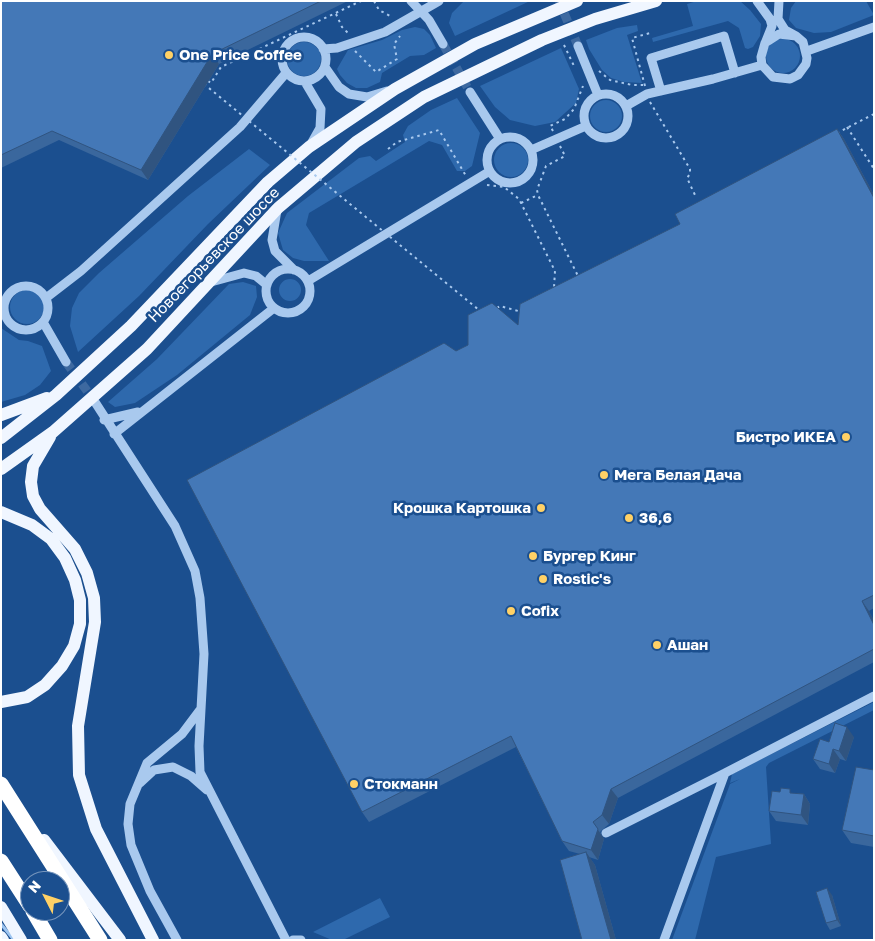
<!DOCTYPE html>
<meta charset="utf-8">
<style>
body{margin:0}
#map{position:relative;width:875px;height:941px;overflow:hidden;background:#1b4f8f;font-family:"Golos Text",sans-serif}
canvas{display:block}
.frame{position:absolute;inset:0;border:2px solid #fff;pointer-events:none}
.north{position:absolute;left:20px;top:871px;width:50px;height:50px;box-sizing:border-box;background:#1b4f8f;border:1px solid #7695bc;border-radius:50%;rotate:311deg;font-size:14px;font-weight:700;line-height:20px;text-align:center;color:#fff}
.north::after{content:'';display:block;margin:auto;width:18px;height:22px;background:#ffd166;clip-path:polygon(50% 0,100% 100%,50% 72%,0 100%)}
</style>
<div id="map">
<canvas width="875" height="941"></canvas>
<div class="frame"></div>
<div class="north">N</div>
</div>
<script>
const g = document.querySelector('canvas').getContext('2d');
g.lineJoin = 'round';
function fillPath(path, color) {
  g.fillStyle = color;
  g.fill(path, 'evenodd');
}
function poly(rows) {
  const path = new Path2D();
  for (const r of rows) {
    if (r.length === 3) {
      path.moveTo(r[0] + r[2], r[1]);
      path.arc(r[0], r[1], r[2], 0, 2 * Math.PI);
      continue;
    }
    path.moveTo(r[0], r[1]);
    for (let i = 2; i < r.length; i += 2) path.lineTo(r[i], r[i + 1]);
  }
  return path;
}
function stroke(path, color, width, dash) {
  g.strokeStyle = color;
  g.lineWidth = width;
  g.lineCap = dash ? 'butt' : 'round';
  g.setLineDash(dash || []);
  g.stroke(path);
}
function label(font, color, halo, rows, align = 'center') {
  g.font = font + ' "Golos Text",sans-serif';
  g.lineWidth = 5;
  g.setLineDash([]);
  g.textBaseline = 'middle';
  g.strokeStyle = halo;
  g.fillStyle = color;
  for (const [text, x, y, turn = 0] of rows) {
    g.save();
    g.translate(x, y);
    g.rotate((+turn || 0) * Math.PI / 180);
    g.textAlign = isNaN(turn) ? turn : align;
    if (halo) g.strokeText(text, 0, 0);
    g.fillText(text, 0, 0);
    g.restore();
  }
}
const green = poly([
 [464,1,530,1,455,36,449,23,452,13],
 [697,1,740,1,750,10,761,24,760,36,753,47,748,49,745,48,739,28,728,21,653,42,652,38,693,26,687,4],
 [796,1,866,1,874,15,831,32,814,33,796,28,789,20,791,8],
 [637,25,638,31,627,35,642,83,624,82,611,78,602,70,589,49,586,40,617,28],
 [415,27,424,29,430,35,436,48,424,55,410,56,382,73,380,82,367,88,356,88,347,83,340,75,337,69,348,50,382,40,402,30],
 [783,56,17],
 [304,59,17],
 [561,48,579,89,576,103,555,122,535,126,510,120,495,107,480,86],
 [457,98,480,133,472,166,465,171,457,171,442,145,429,141,309,213,306,225,329,261,304,261,293,258,283,250,278,233,287,213,359,158,370,156,376,161,405,142,403,135,408,126,431,110],
 [606,116,16],
 [511,160,17],
 [249,149,270,165,208,224,139,296,78,352,70,326,72,308,79,293,99,273,188,196],
 [290,290,11],
 [243,282,256,286,257,297,250,315,177,375,135,403,115,407,108,402,157,359,229,284],
 [27,307,17],
 [1,328,19,340,28,341,42,346,51,371,40,385,25,395,1,402],
 [874,702,874,710,769,763,766,767,771,844,716,857,695,940,672,940,730,784,740,779,730,783,732,774],
 [380,898,390,917,345,939,332,940,313,932]
]);
const stream = poly([
 [1,924,14,940]
]);
const minorTunnel = poly([
 [559,1,578,46],
 [443,44,470,92],
 [66,362,93,399]
]);
const path = poly([
 [374,1,379,10,392,17],
 [336,14,342,27,350,35],
 [564,45,575,68],
 [355,51,376,72,397,59,394,44,400,36],
 [599,71,610,80,632,85,643,85],
 [208,81,211,83,221,67,361,1],
 [645,86,632,38,650,33],
 [650,102,690,169,690,174,687,178,695,195],
 [847,127,874,169],
 [553,131,550,126,565,119,574,109,583,86],
 [837,133,874,114],
 [560,146,565,156,546,166,537,190,538,195,578,276],
 [388,149,397,142,439,130,466,176],
 [487,185,504,187,519,199,555,271,554,288],
 [521,203,538,195],
 [497,308,500,306,522,312]
]);
const minor = poly([
 [411,1,429,20,443,44],
 [757,1,770,19,772,26,766,41],
 [779,1,778,19,785,30,796,36,803,42,807,58,806,64,798,75,790,79,773,77,762,65,761,57,765,43,779,34,796,36],
 [304,59,22],
 [578,46,598,95],
 [323,49,337,48,385,32,439,1],
 [807,51,874,27],
 [325,67,339,87,349,94,367,97,387,91],
 [305,82,321,109,320,128,311,144],
 [661,91,651,58,724,36,735,73],
 [470,92,500,139],
 [606,116,22],
 [626,106,647,94,713,79,762,65],
 [510,160,23],
 [531,150,586,126],
 [277,210,272,240,275,251,294,270],
 [288,291,22],
 [308,281,490,171],
 [211,282,244,273,256,276,267,285],
 [26,308,22],
 [46,298,81,271,240,127,286,73],
 [43,322,66,362],
 [93,399,175,526,195,571,200,598,204,654,199,746,200,772,286,940],
 [104,420,138,412],
 [114,434,274,308],
 [140,783,154,770,173,767,191,776,207,790],
 [606,833,725,773],
 [177,940,150,891,131,845,128,824,130,804,147,763,182,734,200,710],
 [293,940,301,940],
 [664,940,725,773,874,696]
]);
const major = poly([
 [1,415,47,398],
 [50,437,33,466,31,482,33,496,40,509,75,549,87,573,94,598,95,622,78,726,79,775,96,829,153,940],
 [1,438,56,395,131,326,268,182,309,147,395,89,475,44,577,1],
 [1,469,53,432,147,349,278,208,356,142,424,97,542,40,595,19,656,1],
 [1,512,32,525,51,539,65,558,75,580,80,600,80,624,74,646,62,666,45,685,27,697,1,702],
 [44,840,120,940],
 [1,907,21,940],
 [1,937,3,940]
]);
const highway = poly([
 [1,784,100,940],
 [1,861,30,906],
 [33,911,50,940]
]);
const pathBridge = poly([
 [204,84,479,310]
]);
const wall = poly([
 [1,1,348,1,219,64,148,180,59,140,1,168],
 [837,129,844,139,874,195,874,608,869,611,874,621,874,662,618,798,609,824,600,832,604,839,598,860,589,857,595,865,616,940,582,940,580,854,569,851,562,841,516,747,369,822,362,812,456,351,518,325],
 [854,737,846,761,840,759,835,773,820,769,813,759,829,742],
 [874,770,874,847,851,843,842,830],
 [780,792,804,794,810,804,808,825,776,821,769,811],
 [832,895,841,926,830,930,826,923]
]);
const shadedWall = poly([
 [212,54,219,64,148,180,141,170],
 [837,129,844,139,874,195,874,198],
 [862,601,869,611,874,621,874,625],
 [847,727,854,737,846,761,839,751],
 [833,749,840,759,835,773,829,764],
 [611,789,618,798,609,824,602,815],
 [804,794,810,804,808,825,801,815],
 [593,822,604,839,598,860,591,850],
 [586,852,595,865,616,940,611,940],
 [827,888,832,895,841,926,837,920]
]);
const building = poly([
 [1,1,321,1,212,54,141,170,52,131,1,155,1,1],
 [837,129,874,198,874,595,862,601,874,625,874,649,611,789,602,815,593,822,598,829,591,850,562,841,511,736,362,812,187,480,444,343,456,351,468,345,468,315,492,303,518,325,520,304,680,224,675,214,837,129],
 [835,723,847,727,839,751,833,749,829,764,813,759,820,739,829,742,835,723],
 [856,767,874,770,874,836,842,830,856,767],
 [781,788,790,789,790,793,804,794,801,815,769,811,772,791,780,792,781,788],
 [586,852,611,940,582,940,560,860,586,852],
 [827,888,837,920,826,923,816,892,827,888]
]);
const markers = [
 [169,55,5,"#ffd166"],
 [846,437,5,"#ffd166"],
 [604,475,5,"#ffd166"],
 [541,508,5,"#ffd166"],
 [629,518,5,"#ffd166"],
 [533,556,5,"#ffd166"],
 [543,579,5,"#ffd166"],
 [511,611,5,"#ffd166"],
 [657,645,5,"#ffd166"],
 [354,784,5,"#ffd166"]
];
const poiNames = [
 ["One Price Coffee",179,55],
 ["Бистро ИКЕА",836,437,"right"],
 ["Мега Белая Дача",614,475],
 ["Крошка Картошка",531,508,"right"],
 ["36,6",639,518],
 ["Бургер Кинг",543,556],
 ["Rostic's",553,579],
 ["Cofix",521,611],
 ["Ашан",667,645],
 ["Стокманн",364,784]
];
const streetNames = [
 ["Новоегорьевское шоссе",214,255,-46]
];
fillPath(green, '#2e69ad');
stroke(stream, '#9cc4f0', 3);
stroke(minorTunnel, '#3d69a0', 9, [9, 4.5]);
stroke(path, '#a9c9ee', 2, [2.5, 4]);
stroke(minor, '#a9c9ee', 9);
stroke(major, '#f0f6ff', 12);
stroke(highway, '#fff', 15);
stroke(pathBridge, '#a9c9ee', 2, [2.5, 4]);
fillPath(wall, '#3a679d');
fillPath(shadedWall, '#305480');
fillPath(building, '#4478b7');
stroke(building, '#305480', 1);
for (const [x, y, r, color] of markers) {
  const dot = new Path2D();
  dot.arc(x, y, r, 0, 2 * Math.PI);
  g.fillStyle = color;
  g.fill(dot);
  stroke(dot, '#1b4f8f', 2);
}
label('bold 15px', '#fff', '#1b4f8f', poiNames, 'left');
label('15px', '#fff', '#1b4f8f', streetNames);
</script>
